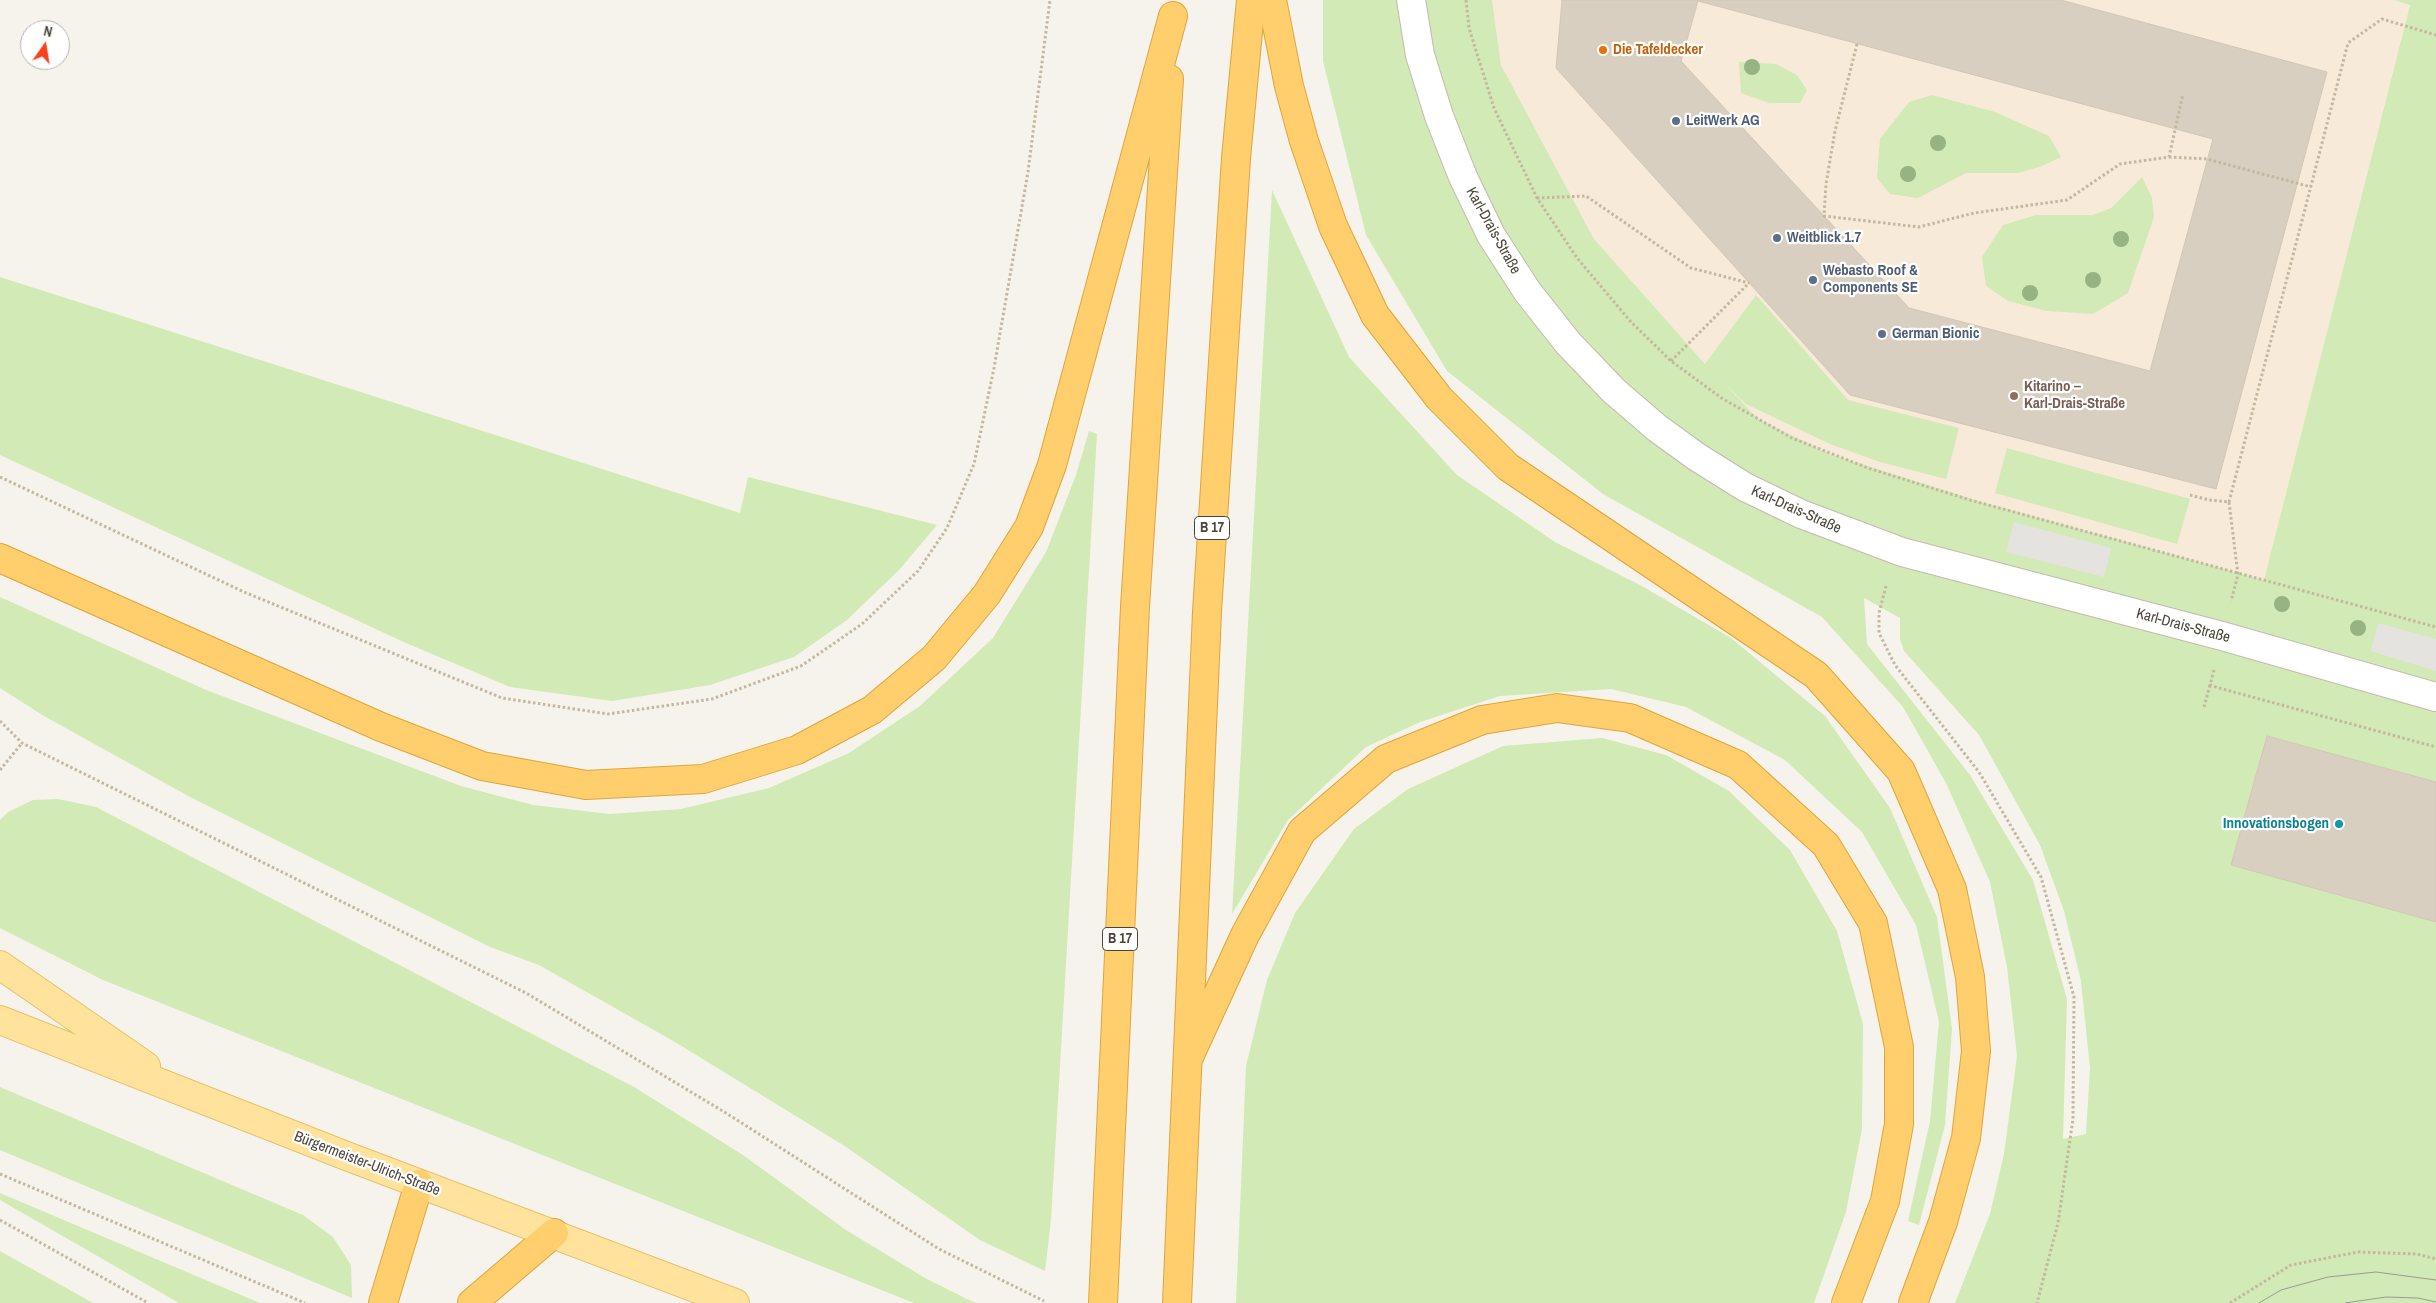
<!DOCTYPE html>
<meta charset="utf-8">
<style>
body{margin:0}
#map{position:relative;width:2436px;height:1303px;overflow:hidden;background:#f6f3ec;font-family:"Archivo Narrow",sans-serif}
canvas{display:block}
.north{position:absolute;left:20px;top:20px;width:50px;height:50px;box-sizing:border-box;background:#fff;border:1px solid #b7b4b0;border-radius:50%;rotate:13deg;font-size:14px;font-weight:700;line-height:20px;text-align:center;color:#4b4439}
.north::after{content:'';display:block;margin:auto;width:18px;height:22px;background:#fc3f1d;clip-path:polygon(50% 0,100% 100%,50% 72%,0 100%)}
</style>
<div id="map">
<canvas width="2436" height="1303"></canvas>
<div class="north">N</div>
</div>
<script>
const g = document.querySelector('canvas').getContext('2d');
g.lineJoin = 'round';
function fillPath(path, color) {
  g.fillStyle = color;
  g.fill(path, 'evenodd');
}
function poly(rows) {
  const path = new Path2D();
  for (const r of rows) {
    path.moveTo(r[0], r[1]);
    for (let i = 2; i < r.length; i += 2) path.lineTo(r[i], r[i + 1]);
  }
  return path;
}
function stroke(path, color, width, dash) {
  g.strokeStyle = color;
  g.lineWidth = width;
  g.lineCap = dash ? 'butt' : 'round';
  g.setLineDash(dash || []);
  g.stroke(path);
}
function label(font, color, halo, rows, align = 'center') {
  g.font = font + ' "Archivo Narrow",sans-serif';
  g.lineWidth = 4.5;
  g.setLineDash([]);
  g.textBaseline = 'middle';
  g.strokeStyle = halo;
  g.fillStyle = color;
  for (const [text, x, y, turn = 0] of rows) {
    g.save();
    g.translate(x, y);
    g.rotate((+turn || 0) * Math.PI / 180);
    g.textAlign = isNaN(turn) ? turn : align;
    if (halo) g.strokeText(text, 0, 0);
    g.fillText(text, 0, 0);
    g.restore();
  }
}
const commercial = poly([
 [1492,0,2394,0,2410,4,2264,580,1982,502,1830,454,1758,419,1681,338,1594,239,1501,65]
]);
const green = poly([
 [1323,0,1492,0,1501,65,1594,239,1705,364,1756,295,1848,400,1959,428,1946,479,1880,462,1830,444,1746,404,1725,384,1758,419,1830,454,1982,502,2264,580,2410,5,2394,0,2436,0,2436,1303,1955,1303,1990,1214,2004,1154,2017,1056,2007,967,1990,882,1946,783,1903,707,1822,617,1603,494,1447,371,1366,235,1323,61],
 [1864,598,1900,618,1900,639,1904,651,1979,735,2040,845,2064,911,2081,981,2090,1068,2086,1134,2063,1139,2067,999,2033,880,1970,775,1867,644],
 [1739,62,1776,64,1797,75,1807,90,1800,103,1769,103,1741,93],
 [1932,95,1995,112,2049,136,2061,157,2042,166,2018,173,1966,173,1918,198,1890,194,1877,178,1880,139,1909,102],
 [2142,177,2152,198,2154,217,2128,293,2093,314,2047,311,2008,301,1986,286,1982,257,2003,225,2036,215,2093,215,2111,208],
 [1272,190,1349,357,1457,475,1555,542,1640,585,1731,638,1825,716,1890,808,1937,917,1952,1029,1945,1125,1919,1225,1908,1221,1930,1121,1939,1022,1916,925,1862,832,1785,760,1686,707,1611,689,1500,696,1420,722,1366,747,1288,820,1232,914],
 [0,277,740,513,748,477,937,525,899,570,847,620,794,657,710,685,612,701,510,687,406,643,0,455],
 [1089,431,1097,434,1051,1220,1045,1271,980,1240,843,1145,675,1042,539,965,490,947,190,797,44,716,0,688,0,597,206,690,461,786,533,805,610,814,681,809,769,788,849,753,920,706,993,638,1046,552,1076,475],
 [2007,448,2190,499,2177,544,1995,493],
 [1602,738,1666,755,1729,791,1790,850,1837,931,1863,1024,1862,1129,1846,1212,1814,1303,1236,1303,1246,1066,1267,980,1295,913,1354,829,1408,789,1503,746],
 [58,799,96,807,634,1087,743,1155,846,1230,925,1278,975,1303,914,1303,103,980,0,928,0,820,8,812,33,800],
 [0,1087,303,1215,333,1237,351,1265,352,1298,0,1150],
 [0,1193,260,1303,179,1303,0,1200],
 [0,1251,93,1303,0,1303]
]);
const parking = poly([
 [2014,522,2111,548,2104,577,2006,552],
 [2378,623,2436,639,2436,671,2371,651]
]);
const building = poly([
 [1562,0,2061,0,2327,72,2216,489,1850,395,1556,68,1562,0],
 [1698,1,2213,139,2150,371,1909,308,1681,61,1698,1],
 [2267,736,2436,782,2436,922,2231,865,2267,736]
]);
const path = poly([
 [1466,0,1469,28,1494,108,1537,198,1577,258,1631,322,1671,361,1723,399,1792,438,1868,468,1970,500,2436,627],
 [1857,44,1835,131,1826,184,1824,216,1919,227,1974,213,2067,200,2120,164,2169,157,2183,94],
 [2169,157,2207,159,2311,187],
 [1537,198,1586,196,1691,268,1749,283],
 [1671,361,1749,283],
 [0,477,244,592,502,698,608,714,712,699,801,666,862,624,918,571,947,528,974,464,994,368,1028,172,1050,0],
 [2190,495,2209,500,2229,502,2238,575,2231,601],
 [2229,502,2348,43,2382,19,2436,35],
 [1886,586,1879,613,1879,633,1895,665,1979,772,2041,877,2074,997,2073,1119,2058,1223,2037,1303],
 [2214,670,2210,685,2219,688,2436,747],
 [2204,707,2210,685],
 [0,721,22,743,526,993,726,1113,939,1249,1044,1301],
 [0,770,22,743],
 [0,1174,305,1303],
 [0,1220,148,1303],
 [2230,1303,2291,1265,2358,1252,2417,1254,2436,1259]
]);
const minor = poly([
 [1411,0,1420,55,1439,116,1463,177,1491,235,1527,291,1568,343,1614,391,1657,428,1697,457,1745,487,1801,514,1902,552,2222,636,2436,697]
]);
const major = poly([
 [0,965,146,1066],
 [0,1020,349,1157,735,1303]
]);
const highway = poly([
 [1272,0,1289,86,1304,141,1333,226,1375,315,1439,398,1508,467,1816,675,1901,771,1952,889,1970,977,1976,1051,1966,1138,1943,1222,1913,1303],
 [0,558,381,727,482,766,586,785,703,779,797,750,872,710,934,658,987,594,1029,527,1052,465,1173,16],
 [1189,1057,1245,935,1302,831,1386,759,1482,720,1557,708,1630,718,1738,765,1826,845,1873,923,1899,1047,1899,1124,1885,1201,1846,1303],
 [383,1303,419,1184],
 [472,1303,554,1233],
 [1103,1303,1135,607,1169,79],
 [1177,1303,1207,612,1236,158,1251,0]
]);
const tram = poly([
 [2259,1303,2281,1290,2328,1277,2376,1272,2436,1280],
 [2345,1303,2386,1297,2418,1298,2436,1302]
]);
const trees = [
 [1752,67],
 [1938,143],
 [1908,174],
 [2121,239],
 [2093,280],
 [2030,293],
 [2282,604],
 [2358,628]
];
const markers = [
 [1603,50,5,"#e8710a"],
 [1676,121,5,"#5c6f8a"],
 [1777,238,5,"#5c6f8a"],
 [1813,280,5,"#5c6f8a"],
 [1882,334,5,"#5c6f8a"],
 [2014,396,5,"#8d6e63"],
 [2339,824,5,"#0f9aa8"]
];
const shields = [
 [1212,528,35],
 [1120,939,35]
];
const shieldNames = [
 ["B 17",1212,528],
 ["B 17",1120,939]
];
const foodNames = [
 ["Die Tafeldecker",1613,50]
];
const serviceNames = [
 ["LeitWerk AG",1686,121],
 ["Weitblick 1.7",1787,238],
 ["Webasto Roof &",1823,271],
 ["Components SE",1823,288],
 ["German Bionic",1892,334]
];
const streetNames = [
 ["Karl-Drais-Straße",1493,231,61],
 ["Karl-Drais-Straße",1796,510,24],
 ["Karl-Drais-Straße",2183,626,15],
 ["Bürgermeister-Ulrich-Straße",367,1164,21]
];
const educationNames = [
 ["Kitarino –",2024,387],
 ["Karl-Drais-Straße",2024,404]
];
const cultureNames = [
 ["Innovationsbogen",2329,824]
];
fillPath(commercial, '#f7ead8');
fillPath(green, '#d2eab5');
fillPath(parking, '#e5e3e0');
fillPath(building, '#d8cfc1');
stroke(building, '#d3c7b4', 1);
stroke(minor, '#c2bbae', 30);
stroke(major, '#e6c16a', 30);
stroke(highway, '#e0a43c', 30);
stroke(path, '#c4b79f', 3, [2.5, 2.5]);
stroke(minor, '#fff', 28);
stroke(major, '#ffe39c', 28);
stroke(highway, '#ffcf6e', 28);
stroke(tram, '#9a9a9a', 1);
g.fillStyle = '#97b381';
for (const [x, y] of trees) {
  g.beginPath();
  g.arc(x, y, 8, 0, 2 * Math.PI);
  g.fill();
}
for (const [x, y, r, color] of markers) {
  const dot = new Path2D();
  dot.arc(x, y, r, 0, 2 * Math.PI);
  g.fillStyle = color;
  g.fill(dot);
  stroke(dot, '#fff', 2);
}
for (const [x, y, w] of shields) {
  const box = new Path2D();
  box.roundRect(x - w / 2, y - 11.5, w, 23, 4);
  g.fillStyle = '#fff';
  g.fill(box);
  stroke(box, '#4b4439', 1);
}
label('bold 14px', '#4b4439', null, shieldNames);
label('bold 15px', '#c56008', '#fff', foodNames, 'left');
label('bold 15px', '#4e5e75', '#fff', serviceNames, 'left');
label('15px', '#4b4439', '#fff', streetNames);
label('bold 15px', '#785e54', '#fff', educationNames, 'left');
label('bold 15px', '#0d838f', '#fff', cultureNames, 'right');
</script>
